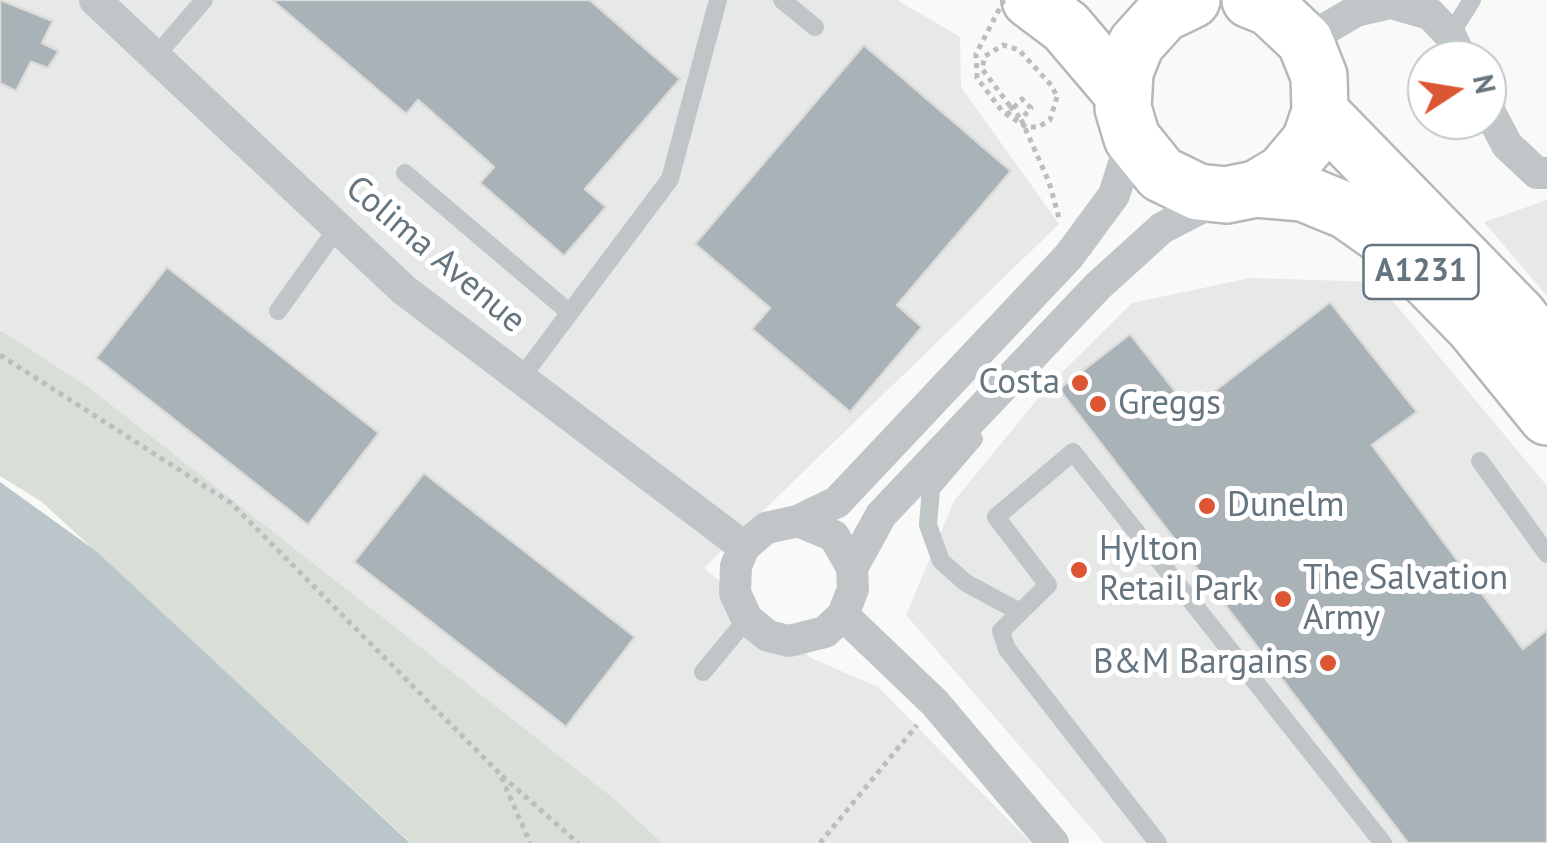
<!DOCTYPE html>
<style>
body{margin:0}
#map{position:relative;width:1547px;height:843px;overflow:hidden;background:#f9f9f7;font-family:"PT Sans",sans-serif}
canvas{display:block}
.north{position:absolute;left:1407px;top:40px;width:100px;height:100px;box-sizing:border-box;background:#fff;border:2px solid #c1c8cc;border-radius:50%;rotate:78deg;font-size:28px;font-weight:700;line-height:40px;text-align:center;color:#657580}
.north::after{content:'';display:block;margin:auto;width:35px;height:45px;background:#dc5634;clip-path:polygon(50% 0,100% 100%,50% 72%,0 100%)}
</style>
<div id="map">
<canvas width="1547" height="843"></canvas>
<div class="north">N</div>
</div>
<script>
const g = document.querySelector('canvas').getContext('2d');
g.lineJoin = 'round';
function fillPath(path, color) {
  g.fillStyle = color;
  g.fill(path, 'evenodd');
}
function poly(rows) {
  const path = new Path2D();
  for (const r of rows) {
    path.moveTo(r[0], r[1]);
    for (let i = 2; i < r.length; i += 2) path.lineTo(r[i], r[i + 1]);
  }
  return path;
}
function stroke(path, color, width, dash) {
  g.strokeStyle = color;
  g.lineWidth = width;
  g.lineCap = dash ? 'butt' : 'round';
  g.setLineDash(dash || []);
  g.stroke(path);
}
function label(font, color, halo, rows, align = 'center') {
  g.font = font + ' "PT Sans",sans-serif';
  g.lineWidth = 10;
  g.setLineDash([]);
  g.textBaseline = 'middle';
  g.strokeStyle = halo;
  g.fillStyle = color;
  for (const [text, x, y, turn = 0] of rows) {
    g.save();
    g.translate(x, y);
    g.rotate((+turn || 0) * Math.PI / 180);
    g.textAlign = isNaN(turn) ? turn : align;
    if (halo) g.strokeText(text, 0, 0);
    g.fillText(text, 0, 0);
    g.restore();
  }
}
const built = poly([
 [0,0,897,0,960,37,961,87,1059,224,704,568,811,658,878,687,1031,843,491,843,97,417,0,329],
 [1547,200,1547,296,1484,222],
 [1250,278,1377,282,1547,486,1547,843,1104,843,906,615,954,501,1049,385,1132,303]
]);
const green = poly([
 [0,330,88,387,614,799,662,843,411,843,42,502,0,476]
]);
const water = poly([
 [0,482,96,551,410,843,0,843]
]);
const building = poly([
 [0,0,53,21,42,43,59,51,48,68,31,62,16,91,0,83,0,0],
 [272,0,590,0,680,79,585,189,606,207,564,256,480,183,494,167,418,100,406,114,272,0],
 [864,45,1011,171,897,305,922,327,850,412,752,329,770,308,695,244,864,45],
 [167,267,379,433,308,525,96,358,167,267],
 [1330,302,1417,412,1372,445,1523,649,1547,630,1547,843,1408,843,1059,389,1130,334,1190,410,1330,302],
 [424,473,635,637,566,727,354,562,424,473]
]);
const path = poly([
 [1010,106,982,69,985,56,1003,45,1019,50,1052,86,1057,97],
 [1007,115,1022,99,1031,108,1021,119,1049,182,1059,218],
 [0,355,231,503,500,774,530,843],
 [502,776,578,843],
 [820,843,917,725]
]);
const lane = poly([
 [782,0,815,27],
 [1450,35,1472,0],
 [155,57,204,0],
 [405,173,570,313],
 [278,311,338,227],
 [521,378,670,179,718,0],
 [974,439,931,489,928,525,941,561,966,583,1018,611],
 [1480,461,1547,554],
 [703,672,747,619],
 [1158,843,1007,649,1001,631,1048,585,996,517,1073,452,1383,843]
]);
const street = poly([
 [95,0,404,290,744,547],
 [1305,41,1356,11,1391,3,1430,14,1450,35,1462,60],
 [1487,107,1507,145,1537,173,1547,173],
 [798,521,834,536,852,568,853,589,843,615,825,632,789,641,768,636,747,619,735,593,736,566,744,547,766,528,798,521,837,502,1069,256,1114,195,1132,138],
 [852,568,881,515,1098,286,1162,228,1222,197],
 [843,615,935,703,1053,843]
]);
const highway = poly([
 [1030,0,1066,27,1122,93],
 [1192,0,1163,14,1136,44,1125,72,1123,108,1132,138,1161,174,1198,192,1226,195,1256,189,1303,193,1347,211,1391,242,1473,326,1547,417],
 [1250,0,1270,8,1305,41,1319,76,1320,112,1310,141,1283,173,1256,189],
 [1320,112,1519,316,1547,352]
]);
const pathBridge = poly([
 [1004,0,976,54,977,78,1002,111,1026,127,1038,127,1050,120,1057,97],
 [1010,106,1021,119]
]);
const markers = [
 [1080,383,10,"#dc5634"],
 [1098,404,10,"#dc5634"],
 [1207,506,10,"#dc5634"],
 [1079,570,10,"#dc5634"],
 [1283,599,10,"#dc5634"],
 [1328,663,10,"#dc5634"]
];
const shields = [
 [1421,272,115]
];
const shieldNames = [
 ["A1231",1421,272]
];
const streetNames = [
 ["Colima Avenue",435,255,40]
];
const poiNames = [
 ["Costa",1060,383,"right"],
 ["Greggs",1118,404],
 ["Dunelm",1227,506],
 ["Hylton",1099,550],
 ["Retail Park",1099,590],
 ["The Salvation",1303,579],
 ["Army",1303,619],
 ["B&M Bargains",1308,663,"right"]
];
fillPath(built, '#e7e8e8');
fillPath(green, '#d9ded6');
fillPath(water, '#bac6ca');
fillPath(building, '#a9b2b7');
stroke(building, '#dbdbd9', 2.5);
stroke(highway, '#b4b8bb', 60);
stroke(path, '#bbbec0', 5, [5, 5]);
stroke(lane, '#c0c5c8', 18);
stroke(street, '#c0c5c8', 32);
stroke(highway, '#fff', 55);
stroke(pathBridge, '#bbbec0', 5, [5, 5]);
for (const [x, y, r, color] of markers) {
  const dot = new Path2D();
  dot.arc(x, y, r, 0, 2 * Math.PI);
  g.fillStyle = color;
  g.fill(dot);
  stroke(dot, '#fff', 4);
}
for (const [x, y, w] of shields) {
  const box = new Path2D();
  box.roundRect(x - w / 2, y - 27, w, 54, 8);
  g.fillStyle = '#fff';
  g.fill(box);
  stroke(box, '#657580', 2.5);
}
label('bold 32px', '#657580', null, shieldNames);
label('35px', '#657580', '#fff', streetNames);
label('35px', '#657580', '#fff', poiNames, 'left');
</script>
